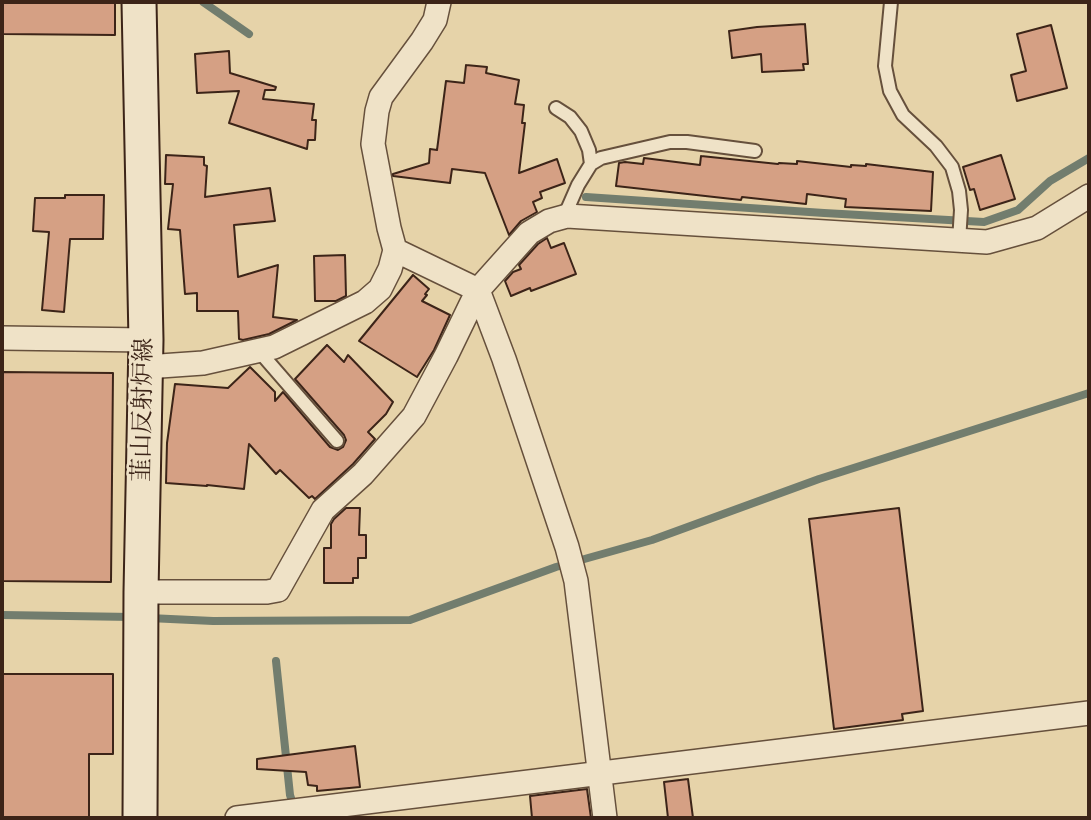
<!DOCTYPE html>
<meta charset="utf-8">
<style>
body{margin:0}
#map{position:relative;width:1091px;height:820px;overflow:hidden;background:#e6d3a9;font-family:"IM FELL Great Primer",serif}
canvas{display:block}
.frame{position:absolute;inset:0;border:4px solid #3c2418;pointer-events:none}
</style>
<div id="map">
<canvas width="1091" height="820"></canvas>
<div class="frame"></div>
</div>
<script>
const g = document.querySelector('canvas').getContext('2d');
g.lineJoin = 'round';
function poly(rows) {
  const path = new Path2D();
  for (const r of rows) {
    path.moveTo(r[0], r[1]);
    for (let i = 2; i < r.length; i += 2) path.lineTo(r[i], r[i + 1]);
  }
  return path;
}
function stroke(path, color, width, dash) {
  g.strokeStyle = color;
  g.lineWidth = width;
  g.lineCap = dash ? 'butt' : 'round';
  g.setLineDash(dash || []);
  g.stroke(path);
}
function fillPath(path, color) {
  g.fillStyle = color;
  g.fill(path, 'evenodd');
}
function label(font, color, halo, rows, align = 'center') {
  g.font = font + ' "IM FELL Great Primer","Noto Serif JP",serif';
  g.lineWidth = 5;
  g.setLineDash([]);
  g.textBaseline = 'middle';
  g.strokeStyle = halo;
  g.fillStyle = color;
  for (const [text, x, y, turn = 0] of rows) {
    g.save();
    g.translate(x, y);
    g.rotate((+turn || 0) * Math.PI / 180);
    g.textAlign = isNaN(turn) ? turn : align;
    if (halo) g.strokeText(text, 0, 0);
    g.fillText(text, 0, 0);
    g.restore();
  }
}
const stream = poly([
 [203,2,249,34],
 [586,197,824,213,984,222,1018,210,1050,181,1089,158],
 [2,615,133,617],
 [149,618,213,621,410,620,556,567,652,540,819,479,1089,393],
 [276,661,290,795,294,807]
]);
const building = poly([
 [2,2,115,2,115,35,2,34,2,2],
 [805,24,808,64,803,64,804,70,762,72,761,54,732,58,729,31,757,27,805,24],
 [1051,25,1067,88,1017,101,1011,75,1026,71,1017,34,1051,25],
 [229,51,230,73,276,87,275,90,265,90,263,99,314,104,312,120,316,120,315,140,308,140,307,149,229,123,239,91,197,93,195,54,229,51],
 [466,65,487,67,486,73,519,80,515,104,524,105,522,123,525,123,519,173,557,159,565,183,540,192,542,198,533,202,537,212,521,221,509,235,485,173,452,169,450,183,393,176,393,174,429,163,430,149,437,150,446,81,464,83,466,65],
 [166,155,204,157,204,165,207,166,205,197,270,188,275,221,234,225,238,277,278,265,273,317,297,320,269,334,243,340,239,339,238,311,197,311,197,293,185,294,180,230,168,229,173,184,165,184,166,155],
 [1001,155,1015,199,980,210,974,189,970,190,963,167,1001,155],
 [701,156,778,164,779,163,797,164,797,161,851,167,851,165,866,166,866,164,933,172,931,211,845,207,846,199,807,194,806,204,742,197,741,200,616,186,619,163,625,162,643,164,644,158,700,165,701,156],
 [65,195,104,195,103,239,70,239,64,312,42,310,49,232,33,231,35,198,65,198,65,195],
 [547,238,551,248,564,243,576,274,531,291,530,288,511,296,505,281,513,272,521,269,519,265,538,244,547,238],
 [345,255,346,296,336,301,315,301,314,256,345,255],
 [413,275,429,289,425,294,427,295,422,301,450,315,434,350,417,377,359,341,413,275],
 [327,345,344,362,348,355,393,402,386,414,368,432,375,439,353,464,315,499,312,496,309,498,280,470,276,474,249,444,244,489,207,485,207,486,166,483,167,443,175,384,228,388,250,367,275,392,275,401,283,392,330,447,338,450,343,447,346,440,344,435,295,379,327,345],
 [2,372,113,373,111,582,2,581,2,372],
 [346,508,360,508,359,535,366,535,366,558,358,558,358,578,353,578,353,583,324,583,324,548,331,548,331,524,334,519,346,508],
 [899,508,923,711,902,714,903,720,834,729,809,519,899,508],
 [2,674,113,674,113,754,89,754,89,818,2,818,2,674],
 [355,746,360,787,317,791,317,786,308,785,306,772,257,769,257,759,355,746],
 [688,779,693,818,668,818,664,782,688,779],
 [587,789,591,818,532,818,530,796,587,789]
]);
const lane = poly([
 [891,2,885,66,890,91,903,115,936,146,952,167,959,191,961,210,959,241],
 [556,108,570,117,581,131,589,150,591,164],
 [564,217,578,185,591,164,601,158,670,142,687,142,755,151],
 [259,351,337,441]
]);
const street = poly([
 [395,250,478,290,504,359,567,547,576,581,605,818],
 [2,338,146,340],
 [146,367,203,363,274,347,365,302,380,289,390,269,395,250,389,228,373,144,377,111,381,97,422,41,435,20,439,2],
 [141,592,267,592,278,590,323,510,363,474,414,416,446,356,478,290,529,233,549,221,567,216,987,242,1037,228,1089,196],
 [237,818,1089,713]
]);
const secondary = poly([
 [139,2,146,340,141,592,140,818]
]);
const streetNames = [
 ["韮山反射炉線",144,410,-89]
];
stroke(stream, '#727d6e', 8);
fillPath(building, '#d5a084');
stroke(building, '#3c2418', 2);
stroke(lane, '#66503c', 16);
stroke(street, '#66503c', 26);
stroke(secondary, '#3c2418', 37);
stroke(lane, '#efe2c7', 12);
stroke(street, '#efe2c7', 23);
stroke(secondary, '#efe2c7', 33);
label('24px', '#3c2418', '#efe2c7', streetNames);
</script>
